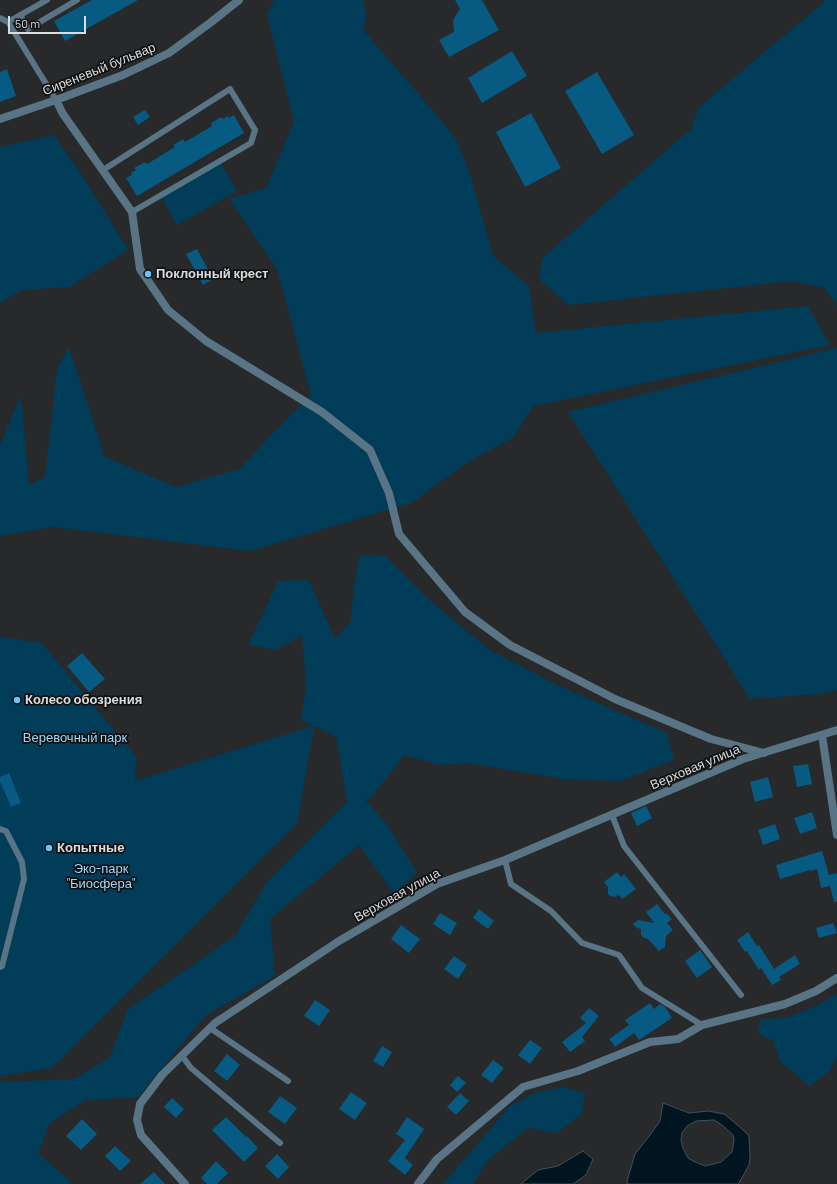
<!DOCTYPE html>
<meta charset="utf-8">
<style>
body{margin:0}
#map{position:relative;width:837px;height:1184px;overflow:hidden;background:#27292a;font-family:Barlow,sans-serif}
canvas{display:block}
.scale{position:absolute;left:8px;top:16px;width:78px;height:18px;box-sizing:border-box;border:2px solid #dbdcdd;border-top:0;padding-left:5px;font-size:12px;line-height:14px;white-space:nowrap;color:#dbdcdd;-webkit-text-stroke:3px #101112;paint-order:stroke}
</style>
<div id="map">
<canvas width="837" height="1184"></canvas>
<div class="scale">50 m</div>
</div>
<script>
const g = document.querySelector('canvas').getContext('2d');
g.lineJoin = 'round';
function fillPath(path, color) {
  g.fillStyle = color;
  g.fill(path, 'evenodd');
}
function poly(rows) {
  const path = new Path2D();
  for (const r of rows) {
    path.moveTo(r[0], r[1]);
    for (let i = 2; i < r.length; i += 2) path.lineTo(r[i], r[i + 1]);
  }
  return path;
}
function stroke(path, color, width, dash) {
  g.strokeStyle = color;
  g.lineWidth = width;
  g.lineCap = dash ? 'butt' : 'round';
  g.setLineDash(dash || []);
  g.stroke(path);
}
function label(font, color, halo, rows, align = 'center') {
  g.font = font + ' Barlow,sans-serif';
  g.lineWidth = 3.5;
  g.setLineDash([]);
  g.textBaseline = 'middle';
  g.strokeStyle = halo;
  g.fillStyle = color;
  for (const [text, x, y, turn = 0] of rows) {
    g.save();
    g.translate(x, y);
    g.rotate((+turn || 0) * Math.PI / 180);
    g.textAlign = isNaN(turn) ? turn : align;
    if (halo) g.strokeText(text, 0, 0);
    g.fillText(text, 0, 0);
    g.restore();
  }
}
const green = poly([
 [274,0,363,0,366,14,364,31,436,114,456,139,470,174,493,256,529,286,536,333,808,306,830,345,533,406,513,438,473,459,411,503,250,551,53,527,0,536,0,445,21,395,29,485,45,477,57,369,69,347,105,457,176,487,239,469,277,429,311,395,277,269,229,199,266,188,294,122,267,15],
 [823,0,837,0,837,305,824,288,793,281,568,305,540,280,541,259,691,129,698,108,824,2],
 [54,135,89,186,128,250,69,287,22,290,0,303,0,147],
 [219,160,237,191,177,225,160,195],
 [837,348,837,690,822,694,750,699,568,412],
 [360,555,385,556,426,597,488,649,559,686,667,733,674,760,620,781,563,779,467,763,440,765,404,755,372,797,365,800,387,824,417,873,394,894,359,845,270,919,275,976,206,1015,138,1097,86,1100,50,1123,38,1153,73,1184,0,1184,0,1082,74,1079,109,1058,128,1009,235,936,266,883,347,802,336,737,314,726,297,824,52,1068,0,1076,0,637,42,643,137,758,135,766,135,781,313,726,301,720,306,687,302,635,276,650,248,645,278,581,309,580,335,639,351,621,354,584],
 [837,994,837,1056,830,1071,809,1086,780,1061,773,1041,758,1034,760,1019,786,1018,820,1004],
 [564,1087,585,1094,582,1114,557,1133,528,1128,487,1161,473,1184,443,1184,510,1106,537,1092]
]);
const water = poly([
 [663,1103,689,1113,708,1111,724,1114,741,1128,749,1136,750,1156,749,1165,739,1183,738,1184,628,1184,627,1181,635,1154,650,1135,660,1121,663,1103],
 [714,1120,722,1125,733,1135,734,1140,732,1152,721,1162,705,1166,693,1161,688,1158,683,1148,681,1140,682,1133,687,1126,696,1121,714,1120],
 [583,1151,593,1159,586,1175,573,1184,521,1184,538,1170,558,1166,583,1151]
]);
const building = poly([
 [92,0,138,0,65,41,54,21],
 [455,0,482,0,499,30,449,57,439,40,454,32,453,20,460,9],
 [512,51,527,76,482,103,468,78],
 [7,69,16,96,0,102,0,72],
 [597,72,634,135,602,154,565,91],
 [145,110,150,117,138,125,133,117],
 [531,113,561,168,525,187,496,132],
 [234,115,244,133,137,196,126,178,132,175,131,173,136,170,134,168,145,162,147,164,175,147,173,145,183,139,185,142,212,126,211,123,221,117,223,119,228,116,229,118],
 [197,249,213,279,203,285,186,254],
 [82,653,105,679,89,692,67,666],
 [808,764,812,784,797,787,793,766],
 [9,773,21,803,11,807,0,781,0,777],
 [768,777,773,797,755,802,750,782],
 [646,806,652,818,637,826,631,813],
 [812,812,817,828,800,834,794,818],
 [775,824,780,839,763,845,758,830],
 [822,851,829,875,837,873,837,902,834,902,830,886,821,888,817,869,811,871,810,870,780,879,776,865],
 [617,872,621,877,624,874,636,889,622,899,619,895,614,897,610,896,608,894,608,887,604,882],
 [657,904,665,914,666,913,672,919,667,923,673,930,666,936,665,947,659,951,648,939,644,938,641,935,641,929,637,928,633,924,638,920,654,923,646,912],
 [479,909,494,921,488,929,473,918],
 [440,913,457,923,450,935,433,924],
 [833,923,837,933,819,938,816,928],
 [401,925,420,939,409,953,391,939],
 [748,932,757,946,759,945,774,969,795,955,800,964,779,977,781,980,772,985,761,968,759,970,747,951,745,952,737,940],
 [700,950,712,967,697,978,685,961],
 [454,956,467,965,458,979,444,969],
 [315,1000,330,1010,319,1026,304,1016],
 [650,1003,654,1009,660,1004,665,1007,672,1018,639,1040,634,1033,615,1047,609,1039,629,1025,625,1020],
 [589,1008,599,1016,582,1037,585,1041,570,1052,562,1042,586,1023,580,1018],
 [530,1040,542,1048,530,1064,518,1055],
 [382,1046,392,1052,383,1067,373,1061],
 [227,1054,240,1065,227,1081,214,1071],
 [493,1060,504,1068,492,1083,481,1075],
 [458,1076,466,1083,457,1092,450,1085],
 [351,1092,367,1103,355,1120,339,1109],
 [460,1093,469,1101,456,1115,447,1107],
 [280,1096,297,1108,285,1124,268,1112],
 [172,1098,184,1109,176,1118,164,1107],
 [226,1117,246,1137,247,1136,258,1148,244,1162,212,1130],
 [407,1117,424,1129,405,1158,413,1165,405,1175,388,1161,405,1140,396,1134],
 [82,1119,97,1134,81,1150,66,1136],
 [115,1146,131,1161,120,1171,105,1156],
 [277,1154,289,1167,278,1179,265,1166],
 [216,1161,228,1173,217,1184,207,1184,201,1178],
 [154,1172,165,1184,140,1184]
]);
const service = poly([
 [20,15,28,29,77,0],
 [0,18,8,22,47,0],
 [8,22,56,100],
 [103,170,230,89,255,130,251,143,132,212],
 [612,815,624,846,741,995],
 [0,829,6,831,22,862,24,879,2,966,0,967],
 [505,860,511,884,551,911,582,943,619,955,642,988,702,1025],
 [210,1028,288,1081],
 [182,1056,191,1068,280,1143]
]);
const minor = poly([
 [56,100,63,114,132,212,140,269,168,310,206,341,322,412,370,450,389,493,399,534,465,612,510,645,615,699,711,739,764,753],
 [0,119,56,100,123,75,169,53,210,23,239,0],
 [822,735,837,835],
 [185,1184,141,1135,137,1120,140,1104,162,1075,215,1023,339,941,437,884,505,860,743,759,837,730],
 [418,1184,437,1159,523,1087,578,1071,650,1042,678,1039,702,1025,785,1004,816,991,837,978]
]);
const markers = [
 [148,274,4,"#6fc2f4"],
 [17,700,4,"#6fc2f4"],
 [49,848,4,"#6fc2f4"]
];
const streetNames = [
 ["Сиреневый бульвар",99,69,-22],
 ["Верховая улица",695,767,-23],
 ["Верховая улица",397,895,-29]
];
const poiNames = [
 ["Поклонный крест",156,274],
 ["Колесо обозрения",25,700],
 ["Копытные",57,848]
];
const parkNames = [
 ["Веревочный парк",75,738],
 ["Эко-парк",101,869],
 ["\"Биосфера\"",101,884]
];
fillPath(green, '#013d59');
fillPath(water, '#011521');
stroke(water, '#425159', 1);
fillPath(building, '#075a81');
stroke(service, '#587485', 6);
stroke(minor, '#587485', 8);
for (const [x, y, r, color] of markers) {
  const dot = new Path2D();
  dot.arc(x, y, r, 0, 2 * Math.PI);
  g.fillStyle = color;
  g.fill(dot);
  stroke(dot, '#101112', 1.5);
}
label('13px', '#dbdcdd', '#101112', streetNames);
label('bold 13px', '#dbdcdd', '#101112', poiNames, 'left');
label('13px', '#9fd6f8', '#101112', parkNames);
</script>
